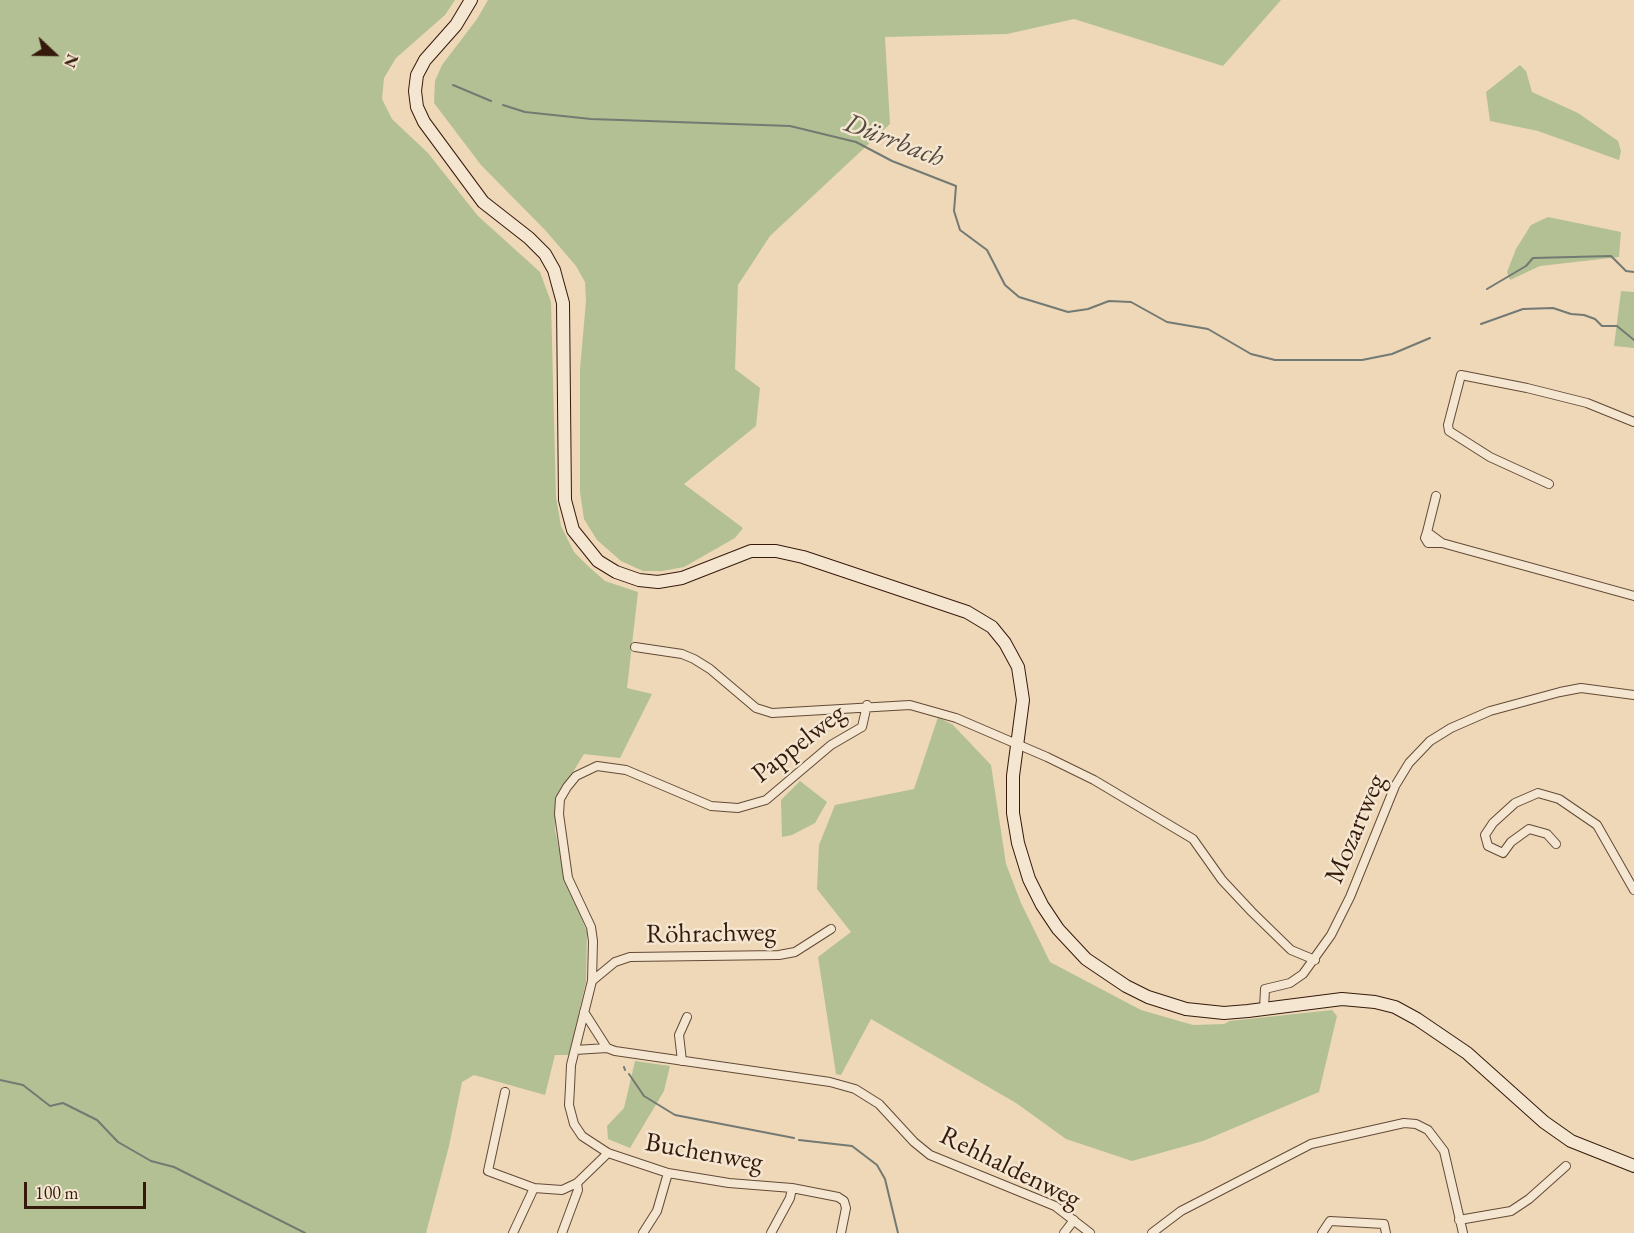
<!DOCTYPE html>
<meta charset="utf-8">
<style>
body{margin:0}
#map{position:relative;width:1634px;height:1233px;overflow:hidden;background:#eed8b7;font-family:"EB Garamond",serif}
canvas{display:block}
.north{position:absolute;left:24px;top:24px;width:60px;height:60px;-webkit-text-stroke:4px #f4e6d0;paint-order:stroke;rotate:112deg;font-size:16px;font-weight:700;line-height:24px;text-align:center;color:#351a0c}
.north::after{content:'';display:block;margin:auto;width:21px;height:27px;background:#351a0c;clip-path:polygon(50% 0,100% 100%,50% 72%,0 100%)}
.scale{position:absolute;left:24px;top:1182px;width:122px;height:27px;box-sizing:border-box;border:3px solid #351a0c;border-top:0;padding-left:8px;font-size:18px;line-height:21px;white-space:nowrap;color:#351a0c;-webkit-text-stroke:4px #f4e6d0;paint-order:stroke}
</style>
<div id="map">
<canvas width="1634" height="1233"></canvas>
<div class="north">N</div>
<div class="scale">100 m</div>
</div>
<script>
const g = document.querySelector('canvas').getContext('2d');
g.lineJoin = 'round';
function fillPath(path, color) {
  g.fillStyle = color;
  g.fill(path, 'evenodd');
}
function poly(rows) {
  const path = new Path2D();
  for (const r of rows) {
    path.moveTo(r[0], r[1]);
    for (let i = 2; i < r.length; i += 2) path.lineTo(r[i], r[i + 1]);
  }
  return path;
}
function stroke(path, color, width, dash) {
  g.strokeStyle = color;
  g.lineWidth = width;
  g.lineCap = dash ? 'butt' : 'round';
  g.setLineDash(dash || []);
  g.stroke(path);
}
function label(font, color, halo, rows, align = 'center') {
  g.font = font + ' "EB Garamond",serif';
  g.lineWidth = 5;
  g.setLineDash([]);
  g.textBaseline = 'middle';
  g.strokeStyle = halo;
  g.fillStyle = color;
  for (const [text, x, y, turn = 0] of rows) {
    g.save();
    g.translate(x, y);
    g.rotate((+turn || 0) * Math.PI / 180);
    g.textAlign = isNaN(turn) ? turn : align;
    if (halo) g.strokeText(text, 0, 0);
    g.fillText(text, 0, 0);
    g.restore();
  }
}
const green = poly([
 [0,0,455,0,445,15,396,58,384,78,382,99,392,119,428,153,478,216,540,272,551,302,556,497,561,526,574,552,588,566,605,581,638,592,627,688,652,694,620,758,584,754,560,793,556,810,555,830,564,874,587,932,586,982,569,1055,555,1055,545,1095,474,1075,462,1082,449,1146,426,1233,0,1233],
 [488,0,1281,0,1223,66,1074,19,1007,34,885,37,890,124,770,236,738,285,735,369,760,388,756,426,684,484,743,528,735,538,684,567,662,571,643,571,621,561,597,540,584,519,580,492,580,369,586,301,585,282,576,266,546,231,481,165,434,103,435,81,442,65,477,19],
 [1520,65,1526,71,1532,92,1578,113,1618,141,1621,151,1619,160,1538,131,1490,121,1486,92],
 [1548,217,1621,232,1619,257,1540,266,1510,280,1507,272,1516,249,1531,225],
 [1621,291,1634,292,1634,348,1614,346],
 [938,717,953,725,991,765,1006,864,1021,903,1050,962,1141,1010,1193,1025,1224,1024,1230,1021,1332,1010,1337,1016,1319,1092,1203,1141,1132,1161,1066,1139,1016,1103,871,1019,841,1075,836,1074,818,957,851,932,817,889,819,845,835,805,914,789],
 [800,781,827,802,815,823,792,835,782,837,781,800],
 [635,1061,670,1066,664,1091,630,1148,608,1139,607,1126,624,1108]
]);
const stream = poly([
 [453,85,491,101],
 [503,105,525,112,591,119,790,126,856,142,892,161,956,186,954,211,960,230,987,250,1005,285,1019,297,1068,312,1088,309,1109,301,1131,302,1167,322,1208,329,1251,354,1275,360,1362,360,1392,354,1430,338],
 [1487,289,1526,266,1533,258,1611,256,1626,271,1634,272],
 [1481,324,1523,309,1553,308,1571,314,1584,315,1595,319,1602,326,1617,326,1634,340],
 [624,1067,625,1070],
 [629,1074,644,1096,675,1115,794,1138],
 [0,1080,23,1085,50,1106,63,1103,97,1120,118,1142,151,1161,174,1167,305,1233],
 [799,1140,852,1146,877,1165,885,1179,898,1233]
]);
const minor = poly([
 [1549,484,1490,457,1449,431,1448,425,1461,375,1527,388,1587,403,1634,422],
 [1436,496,1427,532,1442,543,1634,596],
 [1427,532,1425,538,1428,543,1442,543],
 [635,647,682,654,694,659,710,669,756,708,772,713,910,705,956,718,1047,757,1094,780,1193,839,1222,880,1252,912,1291,950,1315,960],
 [1556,844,1547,834,1529,829,1511,842,1503,853,1488,846,1485,835,1493,823,1515,803,1538,793,1559,799,1597,825,1634,890],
 [592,981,615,962,630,957,779,955,795,952,831,929],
 [1264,1009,1265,989,1290,983,1303,974,1331,935,1350,897,1395,786,1409,763,1430,741,1451,728,1490,711,1560,692,1581,688,1634,695],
 [584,1012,607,1048,615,1051,830,1082,855,1089,879,1104,914,1142,930,1155,1055,1206,1090,1233],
 [575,1050,607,1048],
 [682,1061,679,1035,687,1017],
 [505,1092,488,1171,534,1188,562,1190,577,1183,608,1153],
 [1459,1220,1511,1211,1529,1199,1566,1166],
 [513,1233,534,1188],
 [562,1233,578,1190,577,1183],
 [643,1233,657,1211,668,1173],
 [771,1233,790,1198,792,1188],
 [841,1233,846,1208,844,1201,838,1197,792,1188,729,1183,668,1173,608,1153,582,1136,574,1124,569,1105,570,1087,571,1065,592,981,593,941,591,927,568,878,559,814,560,799,567,787,576,776,597,766,626,770,711,806,738,808,766,800,831,745,862,727,867,705],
 [1064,1233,1074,1220],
 [1152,1233,1181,1211,1311,1144,1404,1123,1416,1124,1428,1130,1444,1151,1463,1233],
 [1322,1233,1330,1221,1384,1224,1386,1233]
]);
const secondary = poly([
 [471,0,456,25,425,60,417,75,415,91,417,107,424,122,483,202,529,238,545,254,554,270,563,303,565,500,573,530,598,561,616,572,639,580,658,582,682,578,751,551,776,551,803,557,967,612,992,627,1005,643,1018,667,1023,700,1013,776,1013,813,1018,843,1029,879,1042,905,1058,929,1086,959,1126,986,1148,997,1186,1009,1224,1013,1248,1011,1342,999,1375,1002,1395,1007,1417,1019,1467,1053,1544,1122,1571,1141,1634,1166]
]);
const streetNames = [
 ["Pappelweg",799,744,-38],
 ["Mozartweg",1356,829,-67],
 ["Röhrachweg",711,934,-1],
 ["Buchenweg",704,1153,10],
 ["Rehhaldenweg",1010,1168,26]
];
const waterNames = [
 ["Dürrbach",894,141,21]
];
fillPath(green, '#b3c093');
stroke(stream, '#737973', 2);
stroke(minor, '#634a37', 10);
stroke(secondary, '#351a0c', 14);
stroke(minor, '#f4e6d0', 8);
stroke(secondary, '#f4e6d0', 12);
label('27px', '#351a0c', '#f4e6d0', streetNames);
label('italic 28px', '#54493f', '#f4e6d0', waterNames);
</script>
